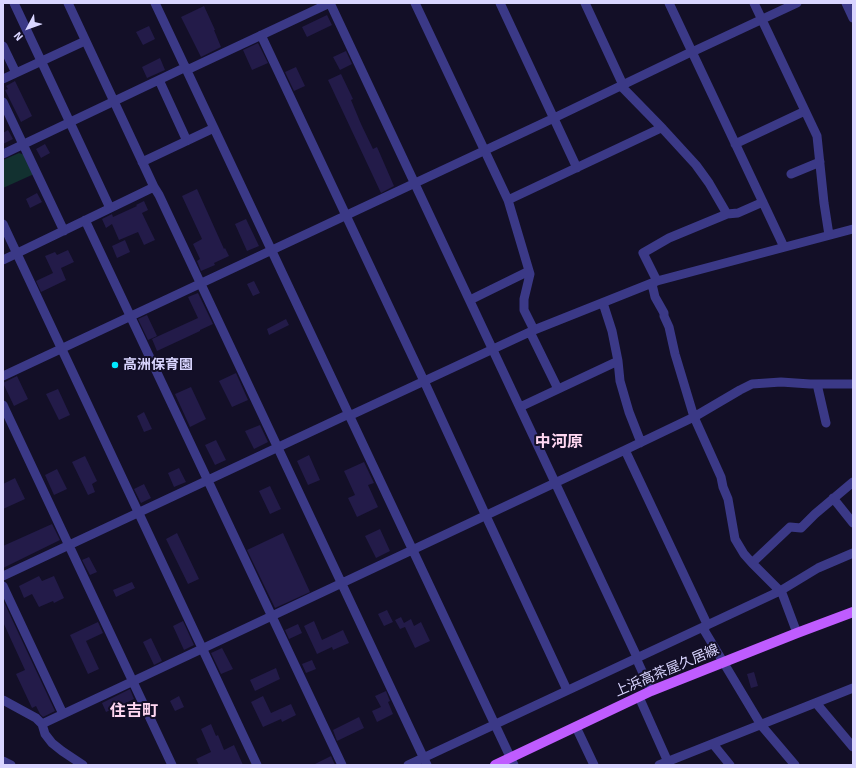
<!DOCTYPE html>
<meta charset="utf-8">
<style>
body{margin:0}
#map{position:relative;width:856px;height:768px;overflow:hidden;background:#130f27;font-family:Signika,sans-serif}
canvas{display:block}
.frame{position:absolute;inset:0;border:4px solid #d9d5ff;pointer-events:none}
.north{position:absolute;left:8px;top:8px;width:40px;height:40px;-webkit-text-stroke:3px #130f27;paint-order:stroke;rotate:229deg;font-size:11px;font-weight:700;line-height:16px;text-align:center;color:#d9d5ff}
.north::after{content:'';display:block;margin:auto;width:14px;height:18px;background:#d9d5ff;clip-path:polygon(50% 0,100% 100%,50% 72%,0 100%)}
</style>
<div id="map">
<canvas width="856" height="768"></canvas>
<div class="frame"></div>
<div class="north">N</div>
</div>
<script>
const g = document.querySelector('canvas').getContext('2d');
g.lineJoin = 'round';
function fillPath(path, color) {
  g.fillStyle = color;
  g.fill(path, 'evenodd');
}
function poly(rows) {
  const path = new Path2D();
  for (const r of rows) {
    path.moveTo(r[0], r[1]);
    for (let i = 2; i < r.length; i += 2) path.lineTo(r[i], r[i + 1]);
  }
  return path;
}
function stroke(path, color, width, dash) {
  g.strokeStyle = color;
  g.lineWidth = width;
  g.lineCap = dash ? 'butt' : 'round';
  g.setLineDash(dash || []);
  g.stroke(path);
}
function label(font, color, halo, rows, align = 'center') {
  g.font = font + ' Signika,"Noto Sans JP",sans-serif';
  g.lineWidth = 4;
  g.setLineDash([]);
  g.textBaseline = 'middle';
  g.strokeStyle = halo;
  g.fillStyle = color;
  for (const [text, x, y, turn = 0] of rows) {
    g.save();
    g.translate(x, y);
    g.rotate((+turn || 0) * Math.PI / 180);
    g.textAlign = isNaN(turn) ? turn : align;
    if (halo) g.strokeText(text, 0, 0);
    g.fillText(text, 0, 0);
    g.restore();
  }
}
const green = poly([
 [19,153,25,155,34,174,3,188,3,160]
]);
const building = poly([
 [204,6,215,30,214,30,221,47,201,57,181,17],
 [327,15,332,25,307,37,302,27],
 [149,26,155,39,143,45,136,32],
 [258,43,268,63,252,70,243,50],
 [346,51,352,64,340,70,333,57],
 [160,58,165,70,147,78,142,67],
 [296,67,305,86,294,91,285,72],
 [341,74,353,99,351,100,361,124,373,149,377,147,394,186,381,193,328,80],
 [15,81,32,116,21,122,5,90,8,89,6,86],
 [8,130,13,139,3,144,3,133],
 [45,144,50,153,41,158,36,149],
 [197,189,224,249,225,248,229,256,214,263,215,265,201,271,197,261,200,259,193,244,202,239,182,196],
 [37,193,42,202,30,208,26,199],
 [144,201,148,210,142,213,155,240,144,245,138,232,119,240,112,224,106,228,102,219,112,214,113,217,137,206,136,205],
 [246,219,259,246,247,251,235,224],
 [125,240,130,252,117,258,112,246],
 [68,250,74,262,61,268,66,280,41,292,36,281,53,273,45,256,55,252,57,255],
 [254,281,260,293,253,296,247,284],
 [198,293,213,324,200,330,200,331,157,351,152,339,198,318,188,297],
 [147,315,157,336,148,340,138,319],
 [286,319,289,325,269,335,267,329],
 [236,373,248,400,232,407,219,381],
 [17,376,28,399,14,406,3,383],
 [191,387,206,419,190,427,175,394],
 [58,389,70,415,59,420,46,394],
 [144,412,152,429,144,432,137,416],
 [260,425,268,442,254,449,245,431],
 [216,440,226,460,215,465,205,445],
 [309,455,320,480,308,485,297,461],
 [85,456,97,481,92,484,95,492,88,495,72,462],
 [364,462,374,483,368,485,378,507,357,517,348,498,355,495,344,471],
 [179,468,186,482,174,487,168,473],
 [57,469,67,489,54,495,45,475],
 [15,478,25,499,3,509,3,484],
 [144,484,151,498,141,503,134,489],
 [270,486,281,509,270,514,259,491],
 [52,524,60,540,3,568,3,546],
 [380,529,390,551,376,558,365,536],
 [177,533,199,579,188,584,166,539],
 [283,533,310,592,275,608,247,550],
 [89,557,97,572,90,575,82,560],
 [39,576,42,581,54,576,64,598,54,603,53,601,39,607,32,594,24,598,19,586],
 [132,582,135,588,116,597,113,590],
 [3,600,55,711,43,717,40,714,36,706,32,708,16,674,25,670,3,622],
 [387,610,393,622,384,626,378,614],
 [401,617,404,623,411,619,414,626,421,622,430,641,415,648,405,627,400,629,395,620],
 [183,621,194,645,184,650,173,626],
 [314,621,322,640,343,630,349,643,333,650,332,647,317,654,304,626],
 [98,622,103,633,86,641,99,669,88,674,70,635],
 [298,624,302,633,289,639,285,630],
 [151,638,162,661,154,665,143,642],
 [222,648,233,669,221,674,211,653],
 [312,660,316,669,306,673,302,664],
 [276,668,280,679,255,691,250,680],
 [754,672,758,686,751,688,747,674],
 [130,689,134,699,106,712,102,703],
 [386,691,390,701,388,702,393,714,377,722,372,711,381,707,375,696],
 [179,696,184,707,175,711,170,701],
 [263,696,271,713,291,704,296,715,282,722,281,719,263,727,251,702],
 [359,717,364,728,337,741,333,730],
 [211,724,216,736,218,735,224,750,234,745,243,765,199,765,196,759,211,752,201,729],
 [331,756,335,765,313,765]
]);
const minor = poly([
 [14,3,110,208],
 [155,3,514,765],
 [330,3,637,657,637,660,651,691],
 [415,3,508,200,530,274,524,299,524,310,534,330],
 [500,3,577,168],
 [585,3,623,85],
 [669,3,784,247],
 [754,3,817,136,824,203,829,235],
 [846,3,853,18],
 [261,35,424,381,486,516,567,690],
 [3,46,16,73],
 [187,70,330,3],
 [3,79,85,41],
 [159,80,187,141],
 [621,86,663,129,696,165,709,183,727,214],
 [3,102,64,231],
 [735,144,805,111],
 [3,154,186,67],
 [142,162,214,128],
 [791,174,820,162],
 [154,187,159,195,427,765],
 [508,200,661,128],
 [85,220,342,765],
 [3,224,257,765],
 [3,260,154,187,68,3],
 [657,281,643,253,669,238,727,214,738,213,763,202],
 [652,284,655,297,664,313,664,316,669,327,675,354,694,417,721,477,723,487,728,499,735,539,744,554,752,563,790,527,801,528,815,514,853,482],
 [470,300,529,271],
 [603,303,612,331,618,361,620,381,629,412,640,440,640,443],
 [530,332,558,389],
 [3,376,554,118,689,53,692,52,797,3],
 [817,384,826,423],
 [3,405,172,765],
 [520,407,618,361],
 [349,416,534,330,657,281,853,229],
 [625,450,707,624,704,630,761,725,795,765],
 [833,498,853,523],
 [752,563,782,593,797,633],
 [3,576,349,414],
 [3,586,63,714],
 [639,697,668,762,670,765],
 [3,700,36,718,42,724,45,734,52,743,62,751,83,765],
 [816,703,853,747],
 [42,724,625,450,694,417,740,390,752,384,781,382,810,384,853,384],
 [576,727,594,765],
 [713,744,730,765],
 [3,761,11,765],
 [408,765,780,591,818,568,853,553],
 [659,765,853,688]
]);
const major = poly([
 [495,765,651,691,797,633,853,612]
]);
const markers = [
 [115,365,4,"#01eaff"]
];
const poiNames = [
 ["高洲保育園",123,365]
];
const streetNames = [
 ["上浜高茶屋久居線",667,671,-23]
];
const quarterNames = [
 ["中河原",559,443],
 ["住吉町",134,712]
];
fillPath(green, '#123130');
fillPath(building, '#231b49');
stroke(minor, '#3b3987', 9);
stroke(major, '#bf5cff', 10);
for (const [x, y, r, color] of markers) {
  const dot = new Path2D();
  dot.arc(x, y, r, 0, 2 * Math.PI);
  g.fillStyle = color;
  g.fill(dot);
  stroke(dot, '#130f27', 1.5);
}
label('bold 14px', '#d9d5ff', '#130f27', poiNames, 'left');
label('14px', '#d9d5ff', '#130f27', streetNames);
label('bold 16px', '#ffd7f1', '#130f27', quarterNames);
</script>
